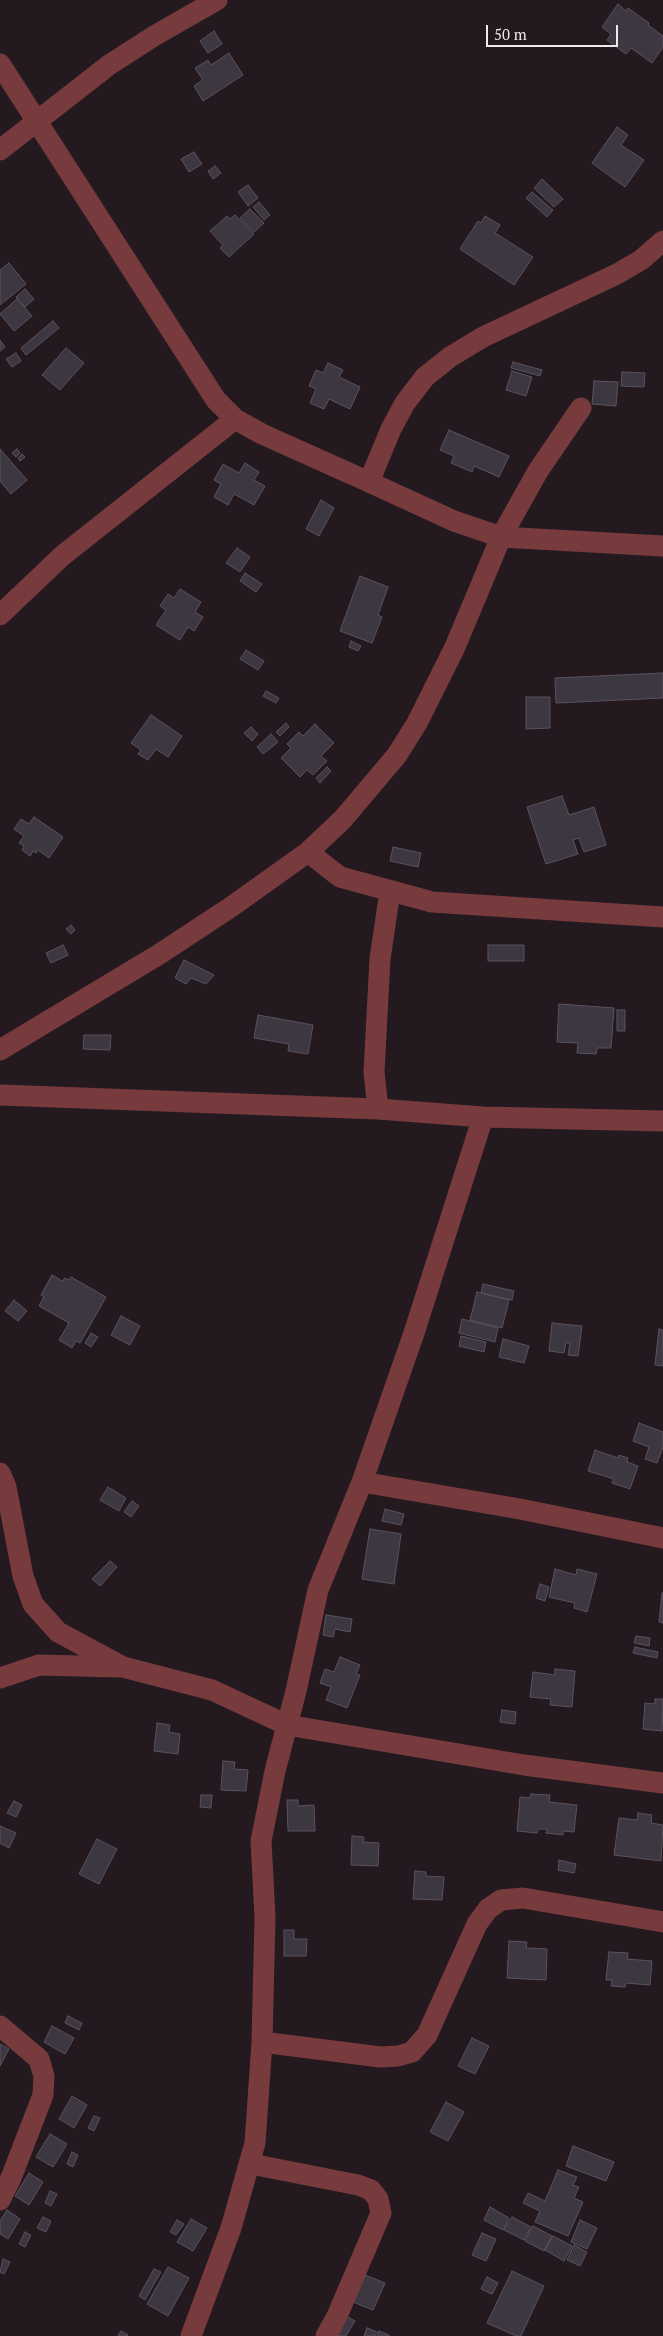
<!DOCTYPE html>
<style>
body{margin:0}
#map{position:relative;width:663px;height:2336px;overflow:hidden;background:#24191f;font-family:"PT Serif",serif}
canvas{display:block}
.scale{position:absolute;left:486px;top:25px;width:132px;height:22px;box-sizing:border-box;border:2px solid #f1e8ec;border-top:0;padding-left:6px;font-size:15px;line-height:18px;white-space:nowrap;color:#f1e8ec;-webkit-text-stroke:4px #24191f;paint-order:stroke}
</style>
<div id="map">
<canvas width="663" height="2336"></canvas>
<div class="scale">50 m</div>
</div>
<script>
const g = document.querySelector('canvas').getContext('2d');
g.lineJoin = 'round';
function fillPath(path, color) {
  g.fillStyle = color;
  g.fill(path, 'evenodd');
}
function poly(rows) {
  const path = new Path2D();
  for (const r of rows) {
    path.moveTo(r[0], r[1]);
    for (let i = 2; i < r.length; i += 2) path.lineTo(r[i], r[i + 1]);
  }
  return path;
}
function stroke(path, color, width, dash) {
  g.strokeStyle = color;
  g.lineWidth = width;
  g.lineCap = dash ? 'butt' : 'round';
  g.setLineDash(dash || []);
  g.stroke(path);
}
const building = poly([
 [618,4,626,11,628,8,649,23,648,25,663,36,663,47,652,63,631,48,626,54,607,40,611,34,602,27,618,4],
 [214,31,222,44,208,53,200,41,214,31],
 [229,53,243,75,203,101,194,86,203,80,195,68,208,60,211,65,229,53],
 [617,127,628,135,621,145,644,160,625,187,592,163,617,127],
 [194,152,202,164,189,172,181,159,194,152],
 [215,166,221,173,213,179,208,171,215,166],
 [542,179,563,199,554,207,534,188,542,179],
 [248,185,258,198,248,206,238,192,248,185],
 [532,192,553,210,547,217,526,198,532,192],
 [259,202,270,215,264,220,253,207,259,202],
 [250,209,264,223,254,232,240,218,250,209],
 [235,215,254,234,229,257,220,248,223,245,210,231,227,216,230,219,235,215],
 [485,216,500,225,495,233,533,257,514,285,460,249,478,221,481,223,485,216],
 [9,263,26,284,0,305,0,270,9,263],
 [25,289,34,299,25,307,16,297,25,289],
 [17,299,32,316,14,331,0,314,17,299],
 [53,321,59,328,26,355,21,348,53,321],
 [0,340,5,347,0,351,0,340],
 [66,348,84,363,60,390,42,375,66,348],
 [16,353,21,361,12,367,6,359,16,353],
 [513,362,542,370,540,376,511,368,513,362],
 [328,363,343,370,339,377,360,387,350,409,329,399,324,409,310,403,316,389,309,386,316,370,323,373,328,363],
 [512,371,532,377,526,396,506,390,512,371],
 [622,372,645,373,644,387,621,386,622,372],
 [594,381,618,382,616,406,592,404,594,381],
 [449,430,509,456,499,477,474,466,472,472,451,463,454,456,440,450,449,430],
 [0,449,27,480,11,494,0,481,0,449],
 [17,449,20,453,16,457,12,453,17,449],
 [22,454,25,457,20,461,18,458,22,454],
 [245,463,259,472,254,480,265,486,254,505,234,494,228,505,214,497,221,484,214,480,223,464,239,473,245,463],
 [321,500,334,508,319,536,306,529,321,500],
 [237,548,250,557,240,572,226,563,237,548],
 [245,573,262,584,256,592,240,581,245,573],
 [360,576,388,587,378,615,382,617,372,643,340,631,360,576],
 [180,589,201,602,195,612,203,617,194,631,188,627,180,640,156,625,166,610,160,606,168,594,174,598,180,589],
 [351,641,361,646,358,651,349,647,351,641],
 [246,650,264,661,258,670,240,659,246,650],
 [663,673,663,698,556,703,555,678,663,673],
 [266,691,279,698,276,703,263,696,266,691],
 [526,697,550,697,550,728,526,729,526,697],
 [151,715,182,736,168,757,156,749,148,760,138,754,141,750,131,743,151,715],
 [286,723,289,727,280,736,276,732,286,723],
 [315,724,334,743,321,756,327,761,313,775,307,770,300,777,281,758,291,748,287,744,299,732,303,736,315,724],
 [251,727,258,734,252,741,244,733,251,727],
 [271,734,278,742,263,754,257,747,271,734],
 [327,767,331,771,320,783,316,778,327,767],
 [562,796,569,815,594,807,606,845,584,852,579,838,573,840,578,854,546,864,527,807,562,796],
 [34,817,63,837,49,858,38,850,36,853,33,851,30,856,22,850,24,846,19,843,24,836,14,829,21,819,29,824,34,817],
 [393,847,421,853,418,867,390,861,393,847],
 [71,925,75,930,71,934,66,929,71,925],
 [63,945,68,955,51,963,46,953,63,945],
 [488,945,524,945,524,961,488,961,488,945],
 [184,960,214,975,206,984,191,978,186,984,175,978,184,960],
 [559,1004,614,1008,611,1048,597,1048,596,1054,577,1053,578,1043,557,1042,559,1004],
 [617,1010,625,1010,625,1031,617,1031,617,1010],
 [258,1015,313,1025,308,1054,288,1051,289,1044,254,1038,258,1015],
 [84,1035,111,1035,110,1050,83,1049,84,1035],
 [52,1275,62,1281,65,1278,69,1280,71,1277,106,1297,80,1343,76,1341,72,1348,59,1340,69,1323,39,1306,44,1297,41,1295,52,1275],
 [483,1284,514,1291,512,1300,481,1293,483,1284],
 [477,1292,509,1300,502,1328,470,1320,477,1292],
 [14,1300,27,1311,18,1321,5,1311,14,1300],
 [121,1316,140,1326,130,1345,111,1335,121,1316],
 [462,1319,498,1328,495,1342,459,1333,462,1319],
 [552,1323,582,1326,578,1356,568,1355,570,1343,566,1343,564,1353,549,1351,552,1323],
 [659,1329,663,1330,663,1366,655,1365,659,1329],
 [91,1333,98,1337,91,1347,85,1343,91,1333],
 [461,1336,486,1342,484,1352,459,1346,461,1336],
 [503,1339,529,1346,524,1363,499,1357,503,1339],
 [639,1423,663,1432,663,1447,657,1463,645,1459,649,1447,633,1441,639,1423],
 [595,1450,618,1458,619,1455,628,1458,627,1462,638,1466,630,1489,612,1483,614,1479,588,1471,595,1450],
 [108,1487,126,1498,119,1511,100,1500,108,1487],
 [132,1501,139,1506,131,1517,124,1512,132,1501],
 [385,1509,404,1514,401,1525,382,1521,385,1509],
 [370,1529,401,1534,394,1584,362,1579,370,1529],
 [110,1561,117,1567,100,1586,92,1579,110,1561],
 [555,1569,576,1575,577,1569,597,1574,587,1612,574,1608,575,1603,549,1597,555,1569],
 [540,1584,549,1587,545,1601,536,1598,540,1584],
 [662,1593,663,1593,663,1623,659,1622,662,1593],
 [326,1615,352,1619,350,1632,335,1629,333,1637,323,1635,326,1615],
 [636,1636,650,1638,649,1646,634,1643,636,1636],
 [635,1647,658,1652,657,1658,633,1653,635,1647],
 [340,1657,360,1665,356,1674,360,1675,347,1708,326,1700,331,1687,320,1683,325,1669,334,1672,340,1657],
 [555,1669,575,1671,572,1707,550,1705,551,1699,530,1697,533,1672,555,1675,555,1669],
 [655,1699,663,1699,662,1731,643,1729,645,1703,655,1704,655,1699],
 [502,1710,516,1712,515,1724,500,1722,502,1710],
 [157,1723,170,1725,169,1732,180,1734,178,1754,154,1751,157,1723],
 [223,1761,235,1762,234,1769,248,1770,246,1791,221,1790,223,1761],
 [531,1794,550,1795,549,1802,577,1805,574,1832,563,1831,563,1835,546,1833,547,1829,538,1829,537,1833,517,1831,520,1797,530,1798,531,1794],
 [201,1795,212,1795,211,1808,200,1807,201,1795],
 [287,1800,298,1800,298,1806,314,1805,315,1831,288,1831,287,1800],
 [14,1801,22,1805,16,1817,7,1813,14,1801],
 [638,1813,652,1815,651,1823,663,1825,661,1861,614,1855,619,1818,637,1820,638,1813],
 [0,1826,16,1833,9,1848,0,1843,0,1826],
 [352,1836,364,1837,363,1842,379,1843,378,1866,351,1865,352,1836],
 [97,1839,117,1849,99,1884,79,1874,97,1839],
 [559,1860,576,1864,574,1873,558,1870,559,1860],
 [415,1871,426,1872,426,1876,444,1877,442,1900,413,1899,415,1871],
 [284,1930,294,1930,294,1939,307,1939,306,1956,284,1956,284,1930],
 [509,1941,527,1942,526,1948,547,1949,546,1980,507,1978,509,1941],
 [609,1952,628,1953,627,1959,652,1961,650,1985,626,1983,625,1987,611,1986,612,1980,606,1980,609,1952],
 [68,2016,82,2023,79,2030,65,2023,68,2016],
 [52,2026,74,2038,65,2054,44,2042,52,2026],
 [472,2038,489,2046,475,2074,458,2066,472,2038],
 [0,2044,9,2049,0,2066,0,2044],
 [72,2096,87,2105,74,2128,59,2119,72,2096],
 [446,2102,464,2112,448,2141,430,2132,446,2102],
 [94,2116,100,2118,94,2131,88,2128,94,2116],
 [50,2134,67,2144,53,2167,36,2157,50,2134],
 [573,2146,614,2162,606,2181,566,2166,573,2146],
 [72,2152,78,2155,73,2167,67,2164,72,2152],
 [558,2170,577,2177,573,2185,579,2187,574,2198,583,2202,568,2236,535,2222,540,2211,523,2203,528,2193,545,2201,558,2170],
 [29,2173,43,2182,29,2205,15,2196,29,2173],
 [50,2191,57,2194,51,2206,45,2203,50,2191],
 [490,2207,509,2218,503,2230,484,2220,490,2207],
 [7,2210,20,2219,8,2239,0,2234,0,2221,7,2210],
 [43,2217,51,2221,46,2232,37,2228,43,2217],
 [512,2217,531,2227,524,2240,504,2230,512,2217],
 [191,2219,207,2228,193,2251,177,2242,191,2219],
 [177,2220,184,2224,176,2235,170,2232,177,2220],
 [580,2220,597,2228,587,2249,571,2242,580,2220],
 [533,2226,552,2236,544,2251,525,2241,533,2226],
 [25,2232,31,2235,25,2247,19,2244,25,2232],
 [482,2233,496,2239,486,2261,472,2255,482,2233],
 [553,2236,572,2246,564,2261,545,2250,553,2236],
 [574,2245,587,2252,580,2266,567,2260,574,2245],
 [3,2259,10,2262,4,2274,0,2272,3,2259],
 [168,2267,189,2278,168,2316,147,2304,168,2267],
 [154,2269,161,2272,145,2300,139,2296,154,2269],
 [512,2271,544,2286,521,2336,516,2336,487,2323,512,2271],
 [365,2275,385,2283,373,2310,353,2302,365,2275],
 [487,2277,498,2283,492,2294,481,2289,487,2277],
 [346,2316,355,2321,346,2336,340,2336,336,2334,346,2316],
 [367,2328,377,2332,375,2336,364,2336,367,2328],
 [121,2331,128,2335,127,2336,118,2336,121,2331],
 [379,2331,389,2335,389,2336,377,2336,379,2331]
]);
const street = poly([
 [0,64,216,400,235,419,262,434,369,482],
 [0,150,109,65,154,36,217,0],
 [663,241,641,260,617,274,483,337,450,357,425,377,405,403,391,429,369,482,454,521,501,537,663,546],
 [0,615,62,556,235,419],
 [308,852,340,877,432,902,663,917],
 [0,1050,158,955,231,907,308,852,343,819,397,755,417,723,455,647,501,537,538,471,581,408],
 [0,1095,378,1109,483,1117,663,1121],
 [378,1109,374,1072,380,959,390,891],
 [0,1473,6,1487,23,1576,33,1604,58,1632,123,1667,212,1690,287,1725,524,1765,663,1783],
 [362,1482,520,1509,663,1538],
 [0,1678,39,1665,118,1667],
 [0,2026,39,2059,44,2076,43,2095,11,2178,0,2200],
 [262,2042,380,2057,398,2056,412,2052,427,2035,477,1924,488,1909,501,1900,523,1898,663,1922],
 [251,2164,358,2185,371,2190,378,2199,381,2213,337,2316,326,2336],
 [191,2336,231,2228,255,2143,262,2042,265,1917,261,1841,275,1771,296,1691,318,1590,362,1482,414,1333,483,1117]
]);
fillPath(building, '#3d3742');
stroke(building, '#5a535f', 1);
stroke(street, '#773b3d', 21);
</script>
